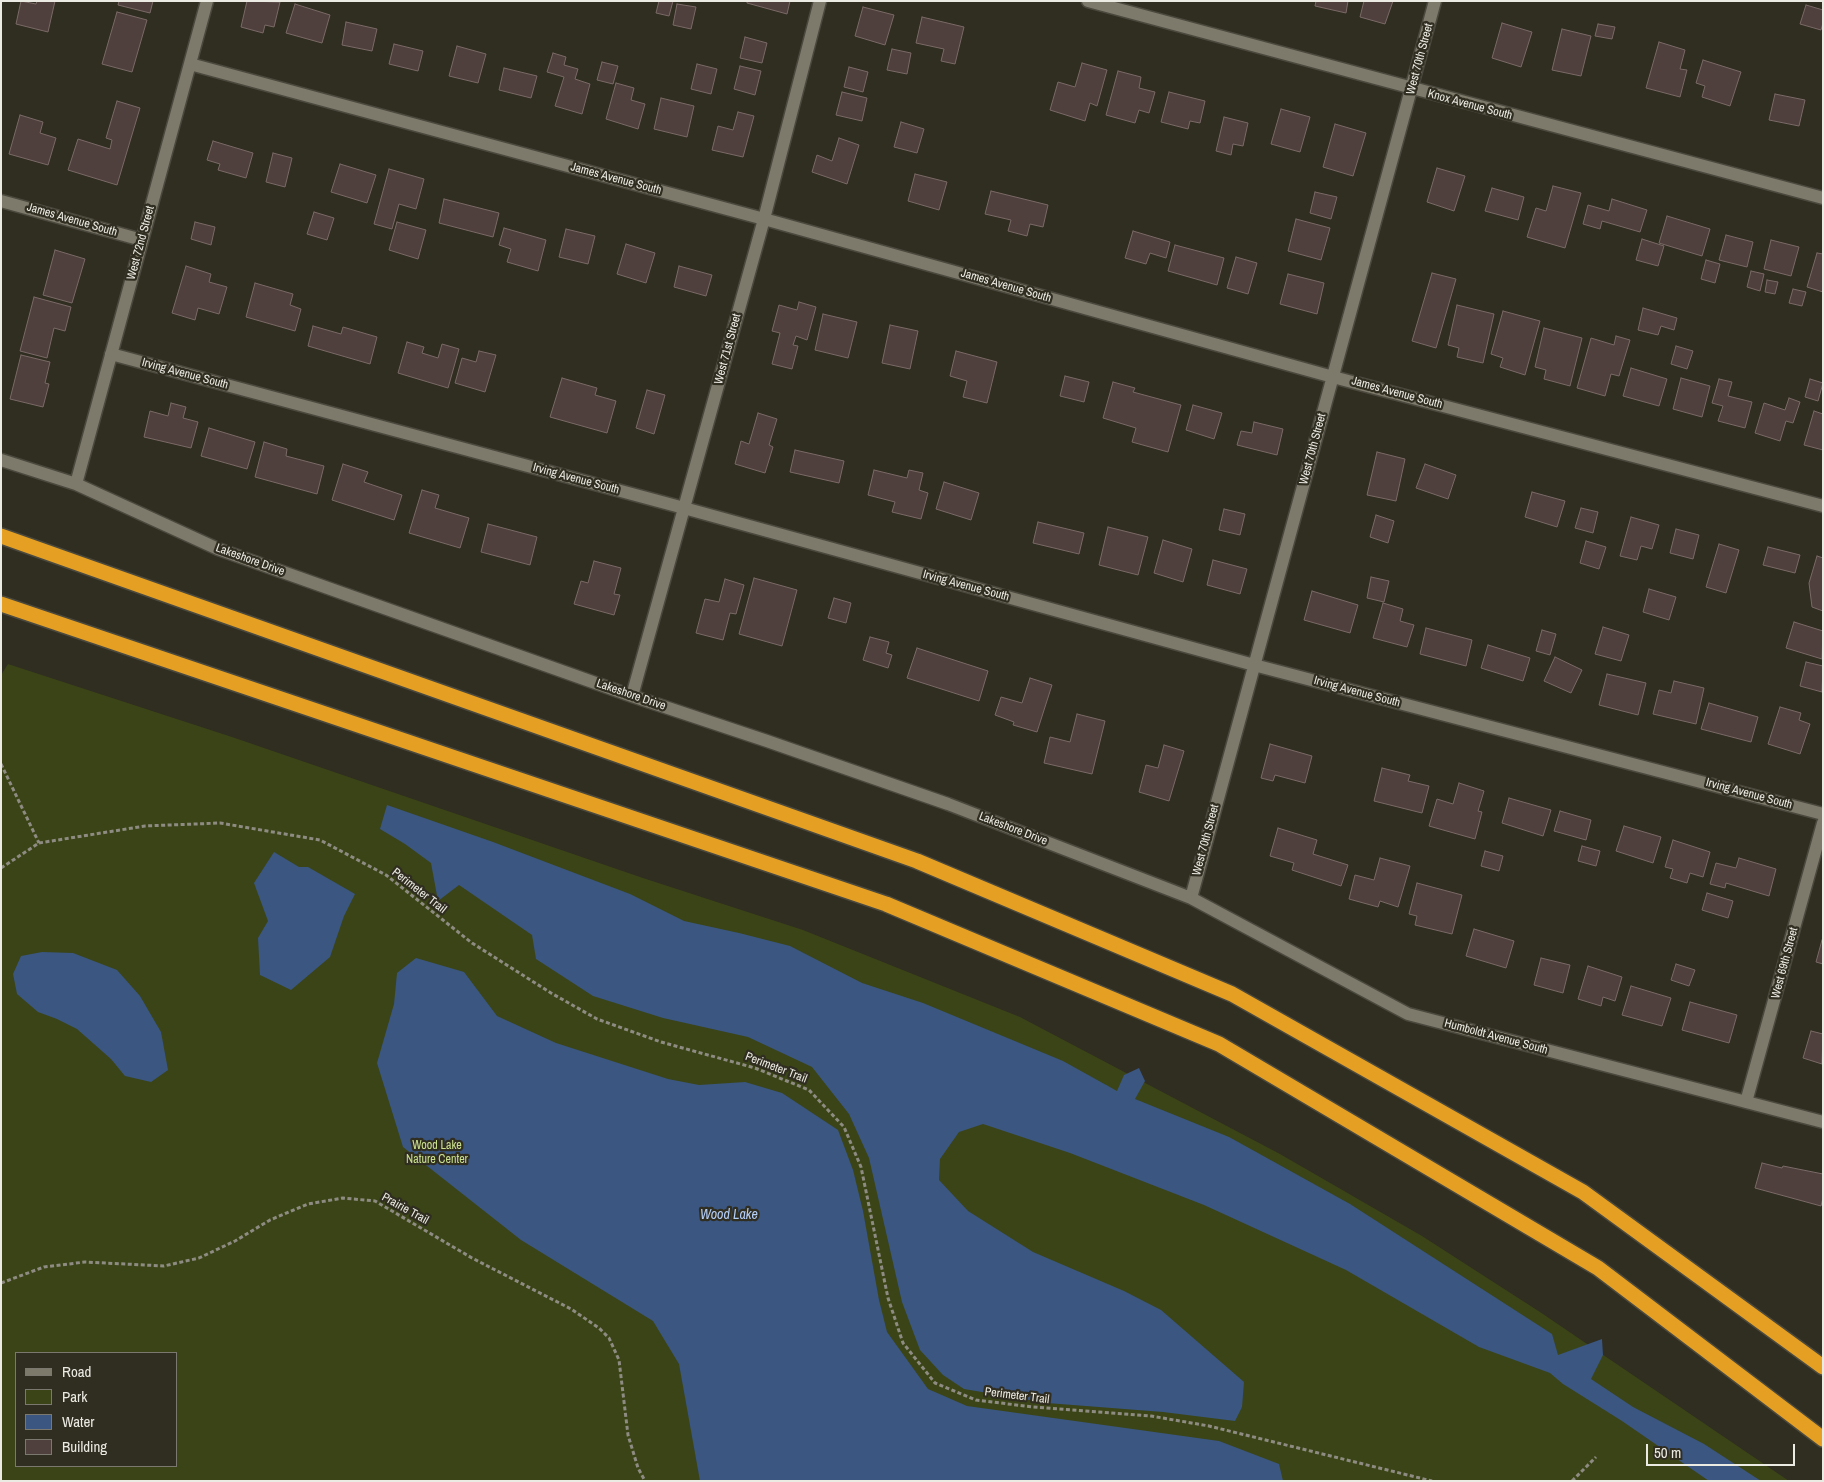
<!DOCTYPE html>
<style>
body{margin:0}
#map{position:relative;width:1824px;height:1482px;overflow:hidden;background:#302d21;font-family:"Archivo Narrow",sans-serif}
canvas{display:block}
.frame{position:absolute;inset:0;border:2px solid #ecebe3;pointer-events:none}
.legend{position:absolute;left:15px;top:1352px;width:162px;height:115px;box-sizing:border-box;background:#302d21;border:1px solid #7b796f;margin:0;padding:6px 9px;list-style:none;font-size:15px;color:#ecebe3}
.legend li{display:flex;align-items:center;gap:10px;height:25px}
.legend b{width:25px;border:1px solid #7b796f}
.scale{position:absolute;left:1646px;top:1444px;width:149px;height:22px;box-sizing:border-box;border:2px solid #ecebe3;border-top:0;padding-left:6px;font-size:15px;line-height:18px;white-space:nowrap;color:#ecebe3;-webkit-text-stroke:4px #302d21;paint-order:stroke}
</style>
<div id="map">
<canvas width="1824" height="1482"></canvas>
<div class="frame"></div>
<ul class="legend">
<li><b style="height:6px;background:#7d7a6b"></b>Road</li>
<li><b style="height:14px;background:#3a4417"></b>Park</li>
<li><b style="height:14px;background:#3a5681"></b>Water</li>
<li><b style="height:14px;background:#4f403e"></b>Building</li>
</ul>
<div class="scale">50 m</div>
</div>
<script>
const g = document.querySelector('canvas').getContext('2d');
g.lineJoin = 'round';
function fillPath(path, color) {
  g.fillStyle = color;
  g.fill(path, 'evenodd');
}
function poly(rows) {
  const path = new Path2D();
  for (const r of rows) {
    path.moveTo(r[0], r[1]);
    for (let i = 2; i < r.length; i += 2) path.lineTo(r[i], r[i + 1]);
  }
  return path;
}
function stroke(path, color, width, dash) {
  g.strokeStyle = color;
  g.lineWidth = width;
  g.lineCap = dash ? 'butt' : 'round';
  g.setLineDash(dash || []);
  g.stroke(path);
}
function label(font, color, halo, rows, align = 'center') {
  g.font = font + ' "Archivo Narrow",sans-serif';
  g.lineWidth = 4.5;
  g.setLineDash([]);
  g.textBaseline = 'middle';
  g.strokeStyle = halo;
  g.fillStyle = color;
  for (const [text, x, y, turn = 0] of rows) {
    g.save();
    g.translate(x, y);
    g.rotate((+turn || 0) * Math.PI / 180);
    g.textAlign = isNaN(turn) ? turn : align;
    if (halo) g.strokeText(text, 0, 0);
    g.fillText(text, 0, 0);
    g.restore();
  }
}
const green = poly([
 [8,664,232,737,643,878,803,930,1020,1017,1280,1154,1422,1236,1540,1312,1789,1481,1,1481,1,675],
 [16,1353,176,1353,176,1466,16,1466]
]);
const water = poly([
 [387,805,493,842,630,894,684,921,739,933,790,946,862,983,923,1003,1063,1061,1117,1091,1124,1075,1139,1068,1145,1081,1135,1099,1229,1137,1350,1204,1552,1334,1558,1355,1602,1339,1603,1355,1591,1379,1633,1407,1704,1444,1761,1481,1709,1481,1622,1421,1563,1384,1550,1373,1479,1347,1346,1270,1204,1205,1070,1153,983,1124,959,1132,940,1159,939,1180,968,1211,1033,1252,1124,1291,1161,1310,1244,1382,1242,1407,1235,1421,1163,1412,1047,1403,964,1389,943,1375,920,1350,902,1302,869,1158,849,1114,812,1067,748,1037,663,1018,593,996,536,959,532,935,459,885,438,901,431,863,405,844,380,829],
 [274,852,299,867,308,867,355,894,344,916,330,957,291,990,260,975,258,938,268,921,254,883],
 [42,952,73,953,117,970,140,996,161,1032,168,1070,151,1082,125,1076,111,1059,77,1029,57,1019,38,1012,17,994,13,974,21,956],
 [416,958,464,972,497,1016,556,1043,668,1079,699,1085,745,1082,782,1093,838,1130,853,1170,863,1211,879,1300,887,1332,928,1389,967,1406,1219,1441,1279,1464,1283,1481,700,1481,679,1364,653,1321,521,1240,403,1147,377,1063,394,1004,397,973]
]);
const building = poly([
 [21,1,36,4,37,1,55,1,48,32,16,24,21,1],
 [119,1,153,1,150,13,118,5,119,1],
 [247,1,280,2,274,27,265,25,263,33,241,27,247,1],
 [659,1,673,1,669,16,656,13,659,1],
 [747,1,790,1,787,14,747,3,747,1],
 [1316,1,1348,1,1346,13,1315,6,1316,1],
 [1364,1,1393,1,1385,24,1360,17,1364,1],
 [295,4,330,15,322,43,286,33,295,4],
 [677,4,696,7,691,29,673,25,677,4],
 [1806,5,1823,10,1823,23,1821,30,1800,24,1806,5],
 [863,7,894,15,885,45,855,36,863,7],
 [117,12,147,20,132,72,102,64,117,12],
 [922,17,964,27,955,64,941,61,944,49,916,43,922,17],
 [346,22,377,29,372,51,342,45,346,22],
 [1502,23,1532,32,1521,67,1492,58,1502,23],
 [1598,24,1615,27,1612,39,1595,36,1598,24],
 [1562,29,1591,36,1581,76,1552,70,1562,29],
 [745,37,767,43,762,63,740,58,745,37],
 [1659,42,1685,50,1680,69,1687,70,1680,97,1646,88,1659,42],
 [394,44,423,51,418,71,389,64,394,44],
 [457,46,486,54,478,83,449,76,457,46],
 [892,49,911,53,907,74,887,70,892,49],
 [553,53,566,57,564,65,578,69,575,79,590,84,582,114,555,106,564,77,547,72,553,53],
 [1703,60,1741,72,1730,106,1702,97,1705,86,1696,83,1703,60],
 [602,62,618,66,613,84,597,80,602,62],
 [1082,63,1107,70,1097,106,1090,103,1085,121,1050,110,1058,82,1075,87,1082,63],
 [697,64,717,69,711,94,691,89,697,64],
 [740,66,761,71,755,95,734,89,740,66],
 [849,67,868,72,863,92,844,87,849,67],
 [504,68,537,76,531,98,499,90,504,68],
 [1118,71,1141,77,1139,88,1155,92,1149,113,1139,110,1135,123,1106,115,1118,71],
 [616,83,634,88,631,100,645,104,638,129,606,119,616,83],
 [842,92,867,98,862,121,836,115,842,92],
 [1169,92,1205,101,1200,123,1190,121,1188,129,1161,122,1169,92],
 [1775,94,1805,100,1799,126,1769,120,1775,94],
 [661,98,694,106,687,137,654,129,661,98],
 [117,101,140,108,117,185,68,170,78,139,110,149,112,140,106,138,117,101],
 [1281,109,1310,117,1300,152,1271,144,1281,109],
 [738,112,754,116,743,157,712,150,718,126,733,130,738,112],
 [20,115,43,122,40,133,56,138,48,165,9,154,20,115],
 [1224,117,1248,123,1243,146,1233,144,1231,155,1216,151,1224,117],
 [901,122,924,129,917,153,894,147,901,122],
 [1335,124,1366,133,1353,176,1323,167,1335,124],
 [839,138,859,145,847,184,812,172,817,155,832,161,839,138],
 [213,141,253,153,246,178,218,170,220,164,207,160,213,141],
 [273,153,292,158,285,187,266,182,273,153],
 [340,164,376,175,367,203,331,192,340,164],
 [1437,168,1465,176,1454,211,1427,202,1437,168],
 [389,169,424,179,416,209,399,204,392,229,374,224,389,169],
 [915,174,947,182,939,210,908,201,915,174],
 [1553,186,1581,193,1565,248,1527,237,1536,208,1546,211,1553,186],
 [1492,188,1524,197,1518,220,1485,211,1492,188],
 [991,191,1048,205,1043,227,1030,224,1027,236,1008,231,1011,220,985,214,991,191],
 [1315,192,1337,197,1331,219,1310,213,1315,192],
 [444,199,499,213,493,237,439,223,444,199],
 [1612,199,1647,210,1640,232,1602,221,1600,229,1583,224,1588,205,1609,211,1612,199],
 [314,212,334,218,327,240,307,234,314,212],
 [1667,216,1710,229,1702,256,1659,243,1667,216],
 [1296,219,1330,228,1321,260,1288,251,1296,219],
 [195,222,215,227,211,245,191,239,195,222],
 [397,222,426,230,418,259,389,250,397,222],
 [504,228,546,240,538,271,507,262,511,249,499,245,504,228],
 [566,229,595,236,588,264,559,257,566,229],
 [1133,231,1170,242,1166,258,1150,253,1146,264,1125,258,1133,231],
 [1726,235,1753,242,1747,267,1719,260,1726,235],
 [1642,239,1664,246,1658,266,1636,260,1642,239],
 [1771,240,1799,247,1791,276,1764,269,1771,240],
 [626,244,655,253,646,283,617,274,626,244],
 [1175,245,1224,258,1217,285,1168,271,1175,245],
 [55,250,85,259,72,303,43,295,55,250],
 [1817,253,1823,254,1823,292,1807,287,1817,253],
 [1236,257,1257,263,1248,294,1227,288,1236,257],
 [1706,260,1720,264,1715,283,1701,279,1706,260],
 [186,266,211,274,209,282,227,287,219,314,198,308,195,320,172,313,186,266],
 [679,266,712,275,706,296,674,287,679,266],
 [1751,271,1764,274,1760,291,1747,287,1751,271],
 [1432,273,1456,279,1436,348,1412,341,1432,273],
 [1288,274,1324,283,1317,314,1280,304,1288,274],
 [1767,280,1778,282,1775,294,1765,292,1767,280],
 [255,283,293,294,290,305,301,309,295,331,246,317,255,283],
 [1793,289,1806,292,1802,306,1789,303,1793,289],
 [34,297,71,307,65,331,54,328,47,358,20,351,34,297],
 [799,302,816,307,807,340,796,336,793,345,798,346,792,369,772,364,780,333,772,331,779,305,797,310,799,302],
 [1457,305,1494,314,1483,363,1457,357,1459,348,1448,345,1457,305],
 [1643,308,1677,318,1674,330,1661,326,1658,335,1638,330,1643,308],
 [1503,311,1540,321,1525,375,1500,367,1503,358,1491,354,1503,311],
 [823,314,857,322,848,358,815,350,823,314],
 [890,325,918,331,910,369,882,363,890,325],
 [313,326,341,334,343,327,377,337,370,364,308,346,313,326],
 [1544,328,1582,338,1570,386,1544,379,1546,370,1535,367,1544,328],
 [1616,336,1630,340,1619,376,1611,374,1605,396,1577,388,1591,338,1614,345,1616,336],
 [407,342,424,347,422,353,438,358,442,344,459,349,448,388,398,373,407,342],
 [1676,346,1693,351,1687,369,1671,364,1676,346],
 [479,351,496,355,485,392,455,383,462,358,476,362,479,351],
 [956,351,997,362,987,403,963,397,967,381,950,376,956,351],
 [21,355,50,362,45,383,49,384,43,407,10,399,21,355],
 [1631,368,1667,379,1659,406,1623,396,1631,368],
 [1065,376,1089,382,1084,402,1060,396,1065,376],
 [562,378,597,388,595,395,616,401,607,433,550,417,562,378],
 [1681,378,1710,386,1702,417,1673,409,1681,378],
 [1719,379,1732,382,1728,396,1752,402,1745,428,1718,421,1723,406,1712,403,1719,379],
 [1810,379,1823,383,1818,401,1805,397,1810,379],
 [1113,382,1135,388,1133,392,1181,405,1168,452,1132,442,1136,428,1103,418,1113,382],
 [647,390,665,395,654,434,636,428,647,390],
 [1789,398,1800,402,1793,423,1786,421,1780,441,1755,433,1764,403,1785,410,1789,398],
 [171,403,186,407,183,418,198,422,191,448,144,437,150,411,168,416,171,403],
 [1193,405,1222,413,1214,439,1186,430,1193,405],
 [1814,411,1823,414,1823,450,1804,445,1814,411],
 [758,413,777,419,769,445,773,447,765,473,735,464,741,441,749,444,758,413],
 [1254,422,1283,429,1277,455,1237,445,1241,431,1252,433,1254,422],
 [209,428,255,442,247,469,201,456,209,428],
 [264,442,287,449,286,456,324,466,317,494,255,477,264,442],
 [795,450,844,461,839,483,790,472,795,450],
 [1377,452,1405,459,1396,501,1367,495,1377,452],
 [343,464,368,472,364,482,402,495,394,520,332,500,343,464],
 [1425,464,1456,475,1448,499,1416,488,1425,464],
 [874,470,907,478,909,470,923,473,919,490,928,493,921,519,892,512,895,502,868,495,874,470],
 [944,482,979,493,971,520,936,509,944,482],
 [422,490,439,495,435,508,469,518,460,548,409,533,422,490],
 [1532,492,1565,501,1557,527,1525,517,1532,492],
 [1581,508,1598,512,1593,533,1575,528,1581,508],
 [1224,509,1245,514,1240,535,1219,530,1224,509],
 [1376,515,1394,521,1388,543,1370,537,1376,515],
 [1631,517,1659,525,1652,549,1641,546,1637,560,1620,556,1631,517],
 [1038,522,1084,533,1079,554,1033,543,1038,522],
 [488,524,537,537,530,565,481,552,488,524],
 [1108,527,1148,537,1138,575,1099,565,1108,527],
 [1676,529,1699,535,1693,559,1670,553,1676,529],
 [1163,540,1192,549,1183,582,1154,573,1163,540],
 [1586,541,1606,547,1599,569,1580,563,1586,541],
 [1719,544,1739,550,1726,593,1706,587,1719,544],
 [1768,547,1800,555,1795,573,1763,565,1768,547],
 [1817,556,1823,558,1823,611,1812,607,1809,583,1817,556],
 [1213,560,1247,569,1240,594,1207,585,1213,560],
 [594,561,621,568,614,594,620,595,614,615,574,604,581,581,588,583,594,561],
 [1371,577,1389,581,1384,602,1367,598,1371,577],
 [754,578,797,590,782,646,739,634,754,578],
 [725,579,744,585,736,614,730,613,723,640,696,633,705,599,719,602,725,579],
 [1649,589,1676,597,1669,620,1643,612,1649,589],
 [1312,591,1358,605,1350,633,1304,620,1312,591],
 [834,598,851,603,846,623,828,618,834,598],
 [1383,603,1403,609,1400,621,1414,625,1407,647,1373,638,1383,603],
 [1794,622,1823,631,1822,659,1786,648,1794,622],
 [1603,627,1629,635,1621,661,1595,654,1603,627],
 [1426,628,1472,640,1466,666,1420,654,1426,628],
 [1542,630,1556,634,1550,655,1536,651,1542,630],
 [870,637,889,642,886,653,892,655,888,668,863,660,870,637],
 [1488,645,1530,658,1523,681,1481,668,1488,645],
 [917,648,988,671,979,701,907,678,917,648],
 [1555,657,1582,670,1571,693,1544,681,1555,657],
 [1806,662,1823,666,1822,692,1800,686,1806,662],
 [1607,674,1646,683,1638,715,1599,705,1607,674],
 [1030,678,1052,685,1037,732,1013,725,1014,722,995,715,1001,697,1022,703,1030,678],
 [1674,681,1704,688,1696,724,1653,714,1659,690,1671,693,1674,681],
 [1709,703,1758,717,1751,742,1701,729,1709,703],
 [1780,707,1801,713,1799,720,1810,724,1800,754,1768,744,1780,707],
 [1077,714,1105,721,1092,774,1044,763,1050,737,1070,742,1077,714],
 [1270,744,1312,756,1305,783,1275,775,1273,781,1261,778,1270,744],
 [1164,745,1184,751,1169,801,1139,792,1146,765,1158,768,1164,745],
 [1382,768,1410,775,1408,781,1429,786,1422,813,1374,801,1382,768],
 [1459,783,1484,791,1478,811,1482,812,1475,839,1429,826,1437,799,1453,804,1459,783],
 [1509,798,1551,810,1543,836,1502,823,1509,798],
 [1560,811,1591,820,1586,840,1554,831,1560,811],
 [1624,826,1661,837,1653,863,1616,851,1624,826],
 [1278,828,1317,840,1313,854,1348,865,1341,886,1292,870,1294,863,1270,856,1278,828],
 [1673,840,1710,852,1703,877,1690,873,1687,883,1670,878,1673,869,1665,867,1673,840],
 [1582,846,1600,851,1596,866,1578,861,1582,846],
 [1485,851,1503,856,1499,871,1481,866,1485,851],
 [1380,858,1410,866,1398,907,1380,901,1378,907,1349,899,1355,875,1374,880,1380,858],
 [1739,858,1776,869,1769,896,1726,883,1725,888,1710,884,1716,863,1736,868,1739,858],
 [1417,883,1462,895,1452,934,1415,925,1417,916,1409,914,1417,883],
 [1707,893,1733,901,1728,918,1702,910,1707,893],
 [1474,929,1514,941,1506,968,1466,956,1474,929],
 [1822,940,1823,940,1823,964,1816,962,1822,940],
 [1541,958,1570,965,1563,993,1534,985,1541,958],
 [1676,964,1695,970,1689,986,1671,980,1676,964],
 [1588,966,1622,977,1615,1001,1603,997,1601,1006,1578,999,1588,966],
 [1631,986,1671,998,1662,1026,1622,1015,1631,986],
 [1690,1002,1737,1015,1729,1043,1682,1030,1690,1002],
 [1811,1031,1823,1034,1822,1064,1803,1058,1811,1031],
 [1762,1163,1782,1168,1783,1166,1823,1174,1823,1198,1821,1206,1755,1188,1762,1163]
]);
const path = poly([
 [1,764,39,843],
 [1,868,39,843,145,826,220,823,320,840,386,875,472,943,551,993,597,1019,661,1042,755,1068,809,1090,844,1127,861,1167,888,1298,903,1343,935,1383,976,1400,1033,1407,1151,1416,1209,1426,1432,1481],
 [1,1283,44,1267,85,1262,164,1266,199,1258,235,1241,270,1220,308,1204,343,1198,375,1201,472,1258,571,1309,599,1328,609,1338,619,1360,628,1435,638,1468,645,1481],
 [1572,1481,1596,1457]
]);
const minor = poly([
 [1088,1,1823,198],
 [190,64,764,219,1333,377,1823,506],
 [1,201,142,240],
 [111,354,684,508,1254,665,1823,814],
 [1,460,76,484,218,549,632,696,767,741,948,804,1191,898,1408,1014,1823,1122],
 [76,484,207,1],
 [632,696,764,219,820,1],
 [1191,898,1435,1],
 [1746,1102,1823,823]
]);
const highway = poly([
 [1,536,917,861,1232,994,1583,1192,1823,1367],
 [1,604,886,904,1219,1044,1598,1268,1823,1439]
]);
const streetNames = [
 ["West 70th Street",1420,59,-75],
 ["Knox Avenue South",1470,105,15],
 ["James Avenue South",616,179,15],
 ["James Avenue South",72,220,16],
 ["West 72nd Street",141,243,-75],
 ["James Avenue South",1006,286,16],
 ["West 71st Street",728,349,-75],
 ["Irving Avenue South",185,374,15],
 ["James Avenue South",1397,393,15],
 ["West 70th Street",1313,449,-75],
 ["Irving Avenue South",576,479,15],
 ["Lakeshore Drive",250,560,20],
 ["Irving Avenue South",966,586,15],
 ["Irving Avenue South",1357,692,15],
 ["Lakeshore Drive",631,695,19],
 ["Irving Avenue South",1749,794,15],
 ["Lakeshore Drive",1013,829,21],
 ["West 70th Street",1206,840,-75],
 ["Perimeter Trail",419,891,38],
 ["West 69th Street",1785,963,-75],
 ["Humboldt Avenue South",1496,1037,15],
 ["Perimeter Trail",776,1068,21],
 ["Prairie Trail",405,1209,29],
 ["Perimeter Trail",1017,1396,7]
];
const parkNames = [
 ["Wood Lake",437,1146],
 ["Nature Center",437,1160]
];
const waterNames = [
 ["Wood Lake",729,1215]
];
fillPath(green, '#3a4417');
fillPath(water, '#3a5681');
fillPath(building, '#4f403e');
stroke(building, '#7a6a67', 1);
stroke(minor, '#4b493e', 15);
stroke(highway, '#4b493e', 18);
stroke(path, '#8e8c82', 3, [4, 2.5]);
stroke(minor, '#7d7a6b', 12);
stroke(highway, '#e5a023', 15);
label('12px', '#ecebe3', '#302d21', streetNames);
label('12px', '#cae08f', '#302d21', parkNames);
label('italic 14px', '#b3cef7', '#302d21', waterNames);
</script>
